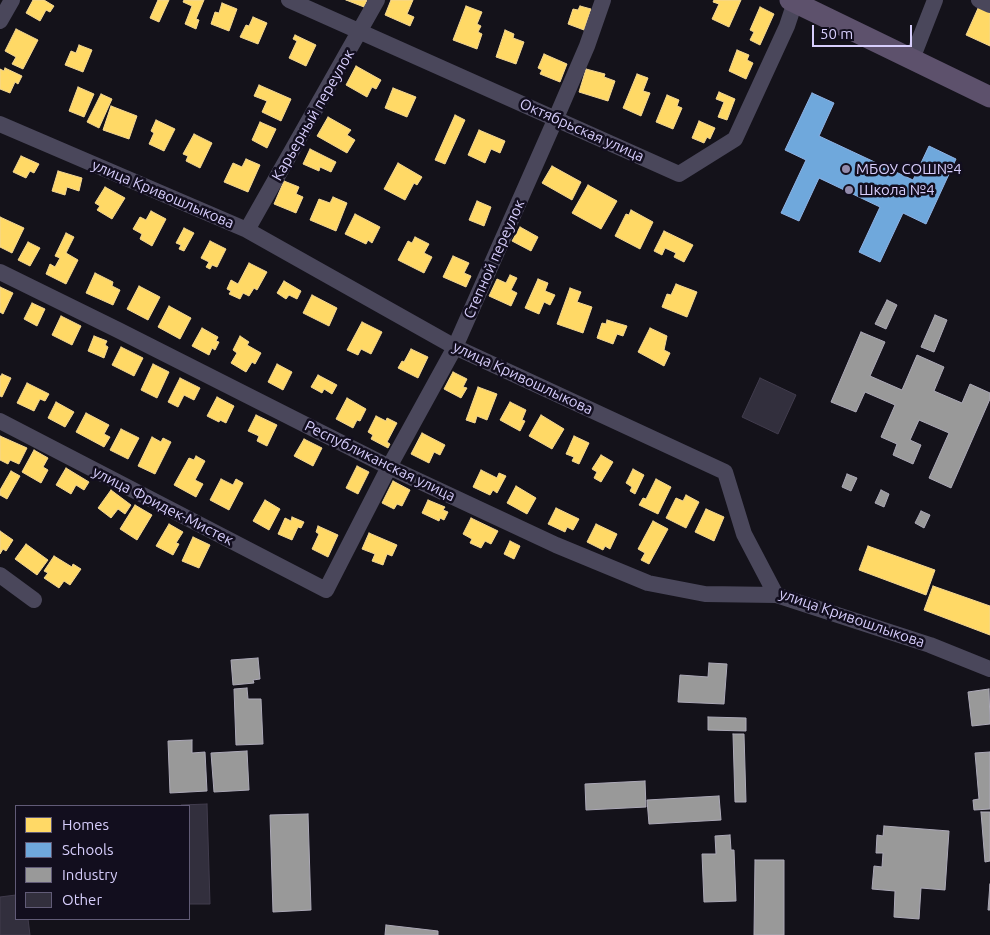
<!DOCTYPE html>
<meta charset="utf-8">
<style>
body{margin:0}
#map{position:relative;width:990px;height:935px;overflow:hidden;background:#14121a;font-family:Ubuntu,sans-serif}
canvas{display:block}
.legend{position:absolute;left:15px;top:805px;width:175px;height:115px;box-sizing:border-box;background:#120e1e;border:1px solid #615b77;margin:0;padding:6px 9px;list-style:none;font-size:15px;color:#d7cefc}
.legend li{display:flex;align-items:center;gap:10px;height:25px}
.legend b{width:25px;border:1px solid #615b77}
.scale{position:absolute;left:812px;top:25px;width:100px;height:22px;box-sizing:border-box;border:2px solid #d7cefc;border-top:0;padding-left:6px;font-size:15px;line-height:18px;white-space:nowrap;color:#d7cefc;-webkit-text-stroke:4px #120e1e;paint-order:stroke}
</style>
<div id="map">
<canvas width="990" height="935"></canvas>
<ul class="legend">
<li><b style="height:14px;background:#ffd966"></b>Homes</li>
<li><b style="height:14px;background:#6fa8dc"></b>Schools</li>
<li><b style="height:14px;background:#999"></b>Industry</li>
<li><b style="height:14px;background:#322f3d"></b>Other</li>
</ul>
<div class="scale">50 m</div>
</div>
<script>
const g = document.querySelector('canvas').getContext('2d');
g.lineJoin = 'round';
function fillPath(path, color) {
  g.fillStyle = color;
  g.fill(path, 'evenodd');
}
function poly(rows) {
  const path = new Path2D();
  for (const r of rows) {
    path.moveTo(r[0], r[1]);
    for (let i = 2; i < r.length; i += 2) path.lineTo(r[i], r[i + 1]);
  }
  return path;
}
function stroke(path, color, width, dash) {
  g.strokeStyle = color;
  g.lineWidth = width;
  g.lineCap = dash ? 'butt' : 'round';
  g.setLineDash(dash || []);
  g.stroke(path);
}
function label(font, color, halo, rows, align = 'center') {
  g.font = font + ' Ubuntu,sans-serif';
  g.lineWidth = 5;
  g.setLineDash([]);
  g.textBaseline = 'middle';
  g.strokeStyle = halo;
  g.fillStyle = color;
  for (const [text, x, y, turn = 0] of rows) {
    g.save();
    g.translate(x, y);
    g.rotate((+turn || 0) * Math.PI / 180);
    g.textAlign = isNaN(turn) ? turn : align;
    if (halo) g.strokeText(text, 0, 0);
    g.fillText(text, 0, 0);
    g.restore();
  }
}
const homes = poly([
 [33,0,44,0,54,6,50,12,46,10,40,21,26,13,33,0],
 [158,0,169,0,159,22,150,18,158,0],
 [184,0,204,0,196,19,199,20,196,29,185,24,192,6,183,2,184,0],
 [346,0,367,0,364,7,346,0],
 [391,0,413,0,407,14,414,17,410,26,385,15,391,0],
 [714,0,741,0,729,27,712,19,719,4,713,2,714,0],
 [222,3,237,9,229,31,211,24,215,12,219,13,222,3],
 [466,6,482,12,477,24,481,26,478,32,482,34,477,49,453,40,466,6],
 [580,6,591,9,584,30,568,24,573,9,578,10,580,6],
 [979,6,990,12,990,46,966,35,979,6],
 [760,7,774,14,760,45,750,40,754,32,750,30,760,7],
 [253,17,267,23,258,44,240,37,246,25,249,26,253,17],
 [16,29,38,40,23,69,12,64,16,57,5,51,16,29],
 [505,30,514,34,513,38,524,42,516,64,496,57,505,30],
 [295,35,316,45,306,66,289,58,297,41,293,39,295,35],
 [79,45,92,50,83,72,65,65,71,51,76,53,79,45],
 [737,50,749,55,747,60,753,63,746,79,729,71,737,50],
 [544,54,567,64,560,82,540,74,542,70,538,68,544,54],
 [356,66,381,80,376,89,372,87,367,97,346,85,356,66],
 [5,68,22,76,18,84,15,82,10,93,0,89,0,69,4,71,5,68],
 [586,69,605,74,604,77,615,81,608,101,579,92,586,69],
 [637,74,648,78,643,91,650,93,641,116,623,108,637,74],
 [259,85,291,99,281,121,262,112,267,101,254,96,259,85],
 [78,87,94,94,84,117,69,111,78,87],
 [393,88,416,97,407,117,385,108,393,88],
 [719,92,735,99,727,120,718,117,724,102,716,99,719,92],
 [101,94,112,99,99,128,87,122,101,94],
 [667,95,679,100,677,106,682,108,673,129,656,122,667,95],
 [111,106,137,116,129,139,103,130,111,106],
 [455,115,465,120,445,164,435,160,455,115],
 [328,117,351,130,347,135,355,140,347,153,317,136,328,117],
 [156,120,175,129,164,151,149,144,154,133,151,131,156,120],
 [699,121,715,128,710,139,707,137,704,143,692,138,699,121],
 [260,122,276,129,267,148,252,140,260,122],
 [479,130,505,141,500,153,491,149,485,163,468,155,479,130],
 [194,134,212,143,200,168,186,161,188,156,183,154,194,134],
 [310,149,336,162,331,172,320,167,319,171,303,164,310,149],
 [21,156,39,164,34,173,30,171,26,178,13,172,21,156],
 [246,159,260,165,248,192,224,182,233,163,242,167,246,159],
 [398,163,422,177,417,185,414,183,405,200,384,189,398,163],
 [552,166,581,182,572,200,542,183,552,166],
 [58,171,82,178,79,191,67,187,65,195,52,191,58,171],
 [284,181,299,187,296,194,303,197,296,213,274,204,284,181],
 [588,185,617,201,601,229,572,213,588,185],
 [105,187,125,198,112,219,97,210,100,206,95,203,105,187],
 [333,197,347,203,336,231,310,220,319,199,330,203,333,197],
 [477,201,491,207,484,226,469,220,477,201],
 [631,210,653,222,640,249,615,236,626,214,629,215,631,210],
 [151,211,166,219,152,246,140,239,142,234,133,229,140,217,146,220,151,211],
 [355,214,380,227,372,243,368,240,366,244,345,234,355,214],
 [0,217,24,228,12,253,0,247,0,217],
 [520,227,538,237,531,251,512,241,520,227],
 [184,228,194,233,184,251,179,249,181,245,176,243,184,228],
 [664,231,693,245,684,262,674,257,676,253,665,248,662,255,654,251,664,231],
 [66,233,74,237,66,253,78,260,66,284,46,274,50,264,55,267,60,258,55,256,66,233],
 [415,237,429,244,424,253,432,257,424,273,398,260,408,241,412,243,415,237],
 [210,241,226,249,217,267,212,265,210,269,206,267,209,262,201,258,210,241],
 [28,242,40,248,30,266,18,260,28,242],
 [453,256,469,263,464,273,471,276,466,287,443,277,453,256],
 [249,263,267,272,257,290,254,288,249,296,243,293,240,299,229,294,231,291,227,289,231,280,238,284,249,263],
 [95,273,113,282,112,286,120,290,113,305,86,293,95,273],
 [510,275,517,278,511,290,517,293,511,306,489,296,497,279,506,283,510,275],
 [538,279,548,283,545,291,555,295,550,305,544,302,539,314,525,308,538,279],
 [284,281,301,291,297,299,289,295,286,299,277,293,284,281],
 [676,284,697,292,687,317,662,307,667,294,671,295,676,284],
 [139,286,160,297,148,320,127,309,139,286],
 [0,287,13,293,3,314,0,312,0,287],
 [570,288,581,292,577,302,592,307,583,333,557,324,570,288],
 [312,295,337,308,329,326,303,313,312,295],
 [32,303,45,309,37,326,24,319,32,303],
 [169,306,191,318,180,339,158,327,169,306],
 [61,316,81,326,72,345,52,335,61,316],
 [607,320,627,326,623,336,617,334,613,344,597,338,602,323,606,324,607,320],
 [362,322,382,332,371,354,361,349,358,355,347,350,362,322],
 [202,328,218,337,216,341,219,342,215,350,212,348,209,355,192,346,202,328],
 [650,328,667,336,664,350,670,353,664,366,638,352,650,328],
 [94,336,107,341,105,345,108,347,104,358,88,351,94,336],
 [240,336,249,342,247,345,261,353,255,364,252,362,246,372,231,363,237,353,233,350,240,336],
 [121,347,143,358,134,376,112,365,121,347],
 [411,349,428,357,418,378,398,368,402,361,404,362,411,349],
 [153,364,169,372,157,398,141,390,153,364],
 [277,364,292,372,283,390,268,382,277,364],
 [453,372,467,379,463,387,467,388,461,398,444,389,453,372],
 [2,374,11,378,2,397,0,396,0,376,1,376,2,374],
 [318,375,337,385,332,394,324,389,322,393,311,387,318,375],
 [180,378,200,388,194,400,184,395,178,407,168,402,180,378],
 [27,383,49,394,45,401,40,399,34,411,17,403,27,383],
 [478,387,497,394,487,420,477,416,475,423,466,420,478,387],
 [217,397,234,406,226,423,220,420,219,422,207,416,217,397],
 [347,398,366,409,360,421,357,420,353,428,336,419,347,398],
 [56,402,74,412,65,427,48,418,56,402],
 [510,402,526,410,522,420,525,421,520,431,500,420,510,402],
 [86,413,109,425,104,434,110,437,104,447,76,432,86,413],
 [256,415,277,425,267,446,257,441,259,436,248,431,256,415],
 [541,415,564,429,552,449,529,436,541,415],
 [376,416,386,421,387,418,397,423,387,442,390,444,388,448,371,439,373,435,368,432,376,416],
 [121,429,139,438,128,459,110,450,121,429],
 [422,433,445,445,440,455,434,452,429,463,411,454,422,433],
 [0,436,27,448,19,464,10,460,8,464,0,460,0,436],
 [574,436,589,443,579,464,572,461,574,457,566,454,574,436],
 [152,437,161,442,163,438,171,442,155,474,138,466,152,437],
 [304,439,322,448,313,466,294,456,304,439],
 [34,450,48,458,43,467,48,470,41,483,22,472,34,450],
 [601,455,613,462,601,482,594,478,597,472,592,469,601,455],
 [196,456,205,461,195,480,203,484,196,497,174,485,189,458,194,460,196,456],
 [357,466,369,472,358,494,346,488,357,466],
 [66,468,89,482,84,490,76,485,71,494,56,485,66,468],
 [633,469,644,475,635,494,630,491,632,487,626,483,633,469],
 [481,470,497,478,499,473,506,476,497,493,493,490,490,495,473,487,481,470],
 [11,471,20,476,7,499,0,495,0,490,11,471],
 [221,479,233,485,236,479,243,483,229,510,210,500,221,479],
 [656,479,671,487,658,514,639,505,643,498,646,499,656,479],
 [393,481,410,490,402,506,397,504,394,509,382,503,393,481],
 [516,486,536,498,527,514,507,503,516,486],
 [111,490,131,505,125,514,118,509,111,518,98,508,111,490],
 [686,495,699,502,686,528,666,518,676,498,683,501,686,495],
 [265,500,280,509,269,530,253,521,265,500],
 [428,500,445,507,443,510,448,512,444,520,440,518,439,521,422,513,428,500],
 [135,505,152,515,137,540,120,529,135,505],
 [556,508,579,519,573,530,567,527,565,532,548,524,556,508],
 [706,509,724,517,714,541,695,532,706,509],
 [292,517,304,522,301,528,298,527,292,540,278,534,285,518,291,521,292,517],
 [471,518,498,531,491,544,485,541,481,548,470,543,472,539,463,534,471,518],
 [653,521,668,529,649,564,641,560,645,553,638,549,653,521],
 [169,524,183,532,176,543,179,544,173,555,156,546,169,524],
 [596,524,617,534,610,549,605,546,603,550,587,542,596,524],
 [318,526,338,535,328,557,312,549,319,534,316,532,318,526],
 [0,531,13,540,6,551,3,549,0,554,0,531],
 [369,533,397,545,392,556,387,554,383,565,372,561,375,554,362,549,369,533],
 [193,537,210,545,199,568,182,561,193,537],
 [510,541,520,546,514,559,504,554,510,541],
 [26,544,48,560,37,575,15,559,26,544],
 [868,546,935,570,926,595,859,570,868,546],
 [54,556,72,567,73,564,81,569,70,585,64,581,59,588,44,578,48,573,44,571,54,556],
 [933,586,990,606,990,635,924,610,933,586]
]);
const schools = poly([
 [812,93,834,103,819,136,913,180,929,146,956,159,926,224,903,213,880,262,859,252,880,207,819,178,799,221,781,213,806,160,785,150,812,93]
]);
const industry = poly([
 [887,300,897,305,886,329,875,324,887,300],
 [935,315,947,320,934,352,921,347,935,315],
 [861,332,885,342,870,376,902,390,917,355,944,367,934,391,962,403,970,384,990,393,990,399,951,488,929,478,949,433,919,420,910,440,921,445,913,464,893,455,897,444,881,437,895,405,865,392,856,412,831,402,861,332],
 [847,474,857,478,851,491,842,487,847,474],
 [881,490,889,494,884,507,875,503,881,490],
 [921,511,930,515,924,528,915,523,921,511],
 [258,658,260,679,253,680,254,683,233,685,231,660,258,658],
 [709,663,727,664,724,704,678,702,680,675,708,677,709,663],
 [247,688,248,699,261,699,263,744,236,745,234,689,247,688],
 [989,689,990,724,972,726,968,692,989,689],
 [708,717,746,718,746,731,708,730,708,717],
 [733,734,744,734,746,802,735,802,733,734],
 [192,740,192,753,205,752,207,791,170,793,168,741,192,740],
 [247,751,249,790,214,792,211,753,247,751],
 [990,752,990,809,974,810,973,800,979,799,975,753,990,752],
 [645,781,646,807,586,810,585,784,645,781],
 [719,796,721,820,649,824,647,800,719,796],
 [981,812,990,812,990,861,985,862,981,812],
 [308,814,311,910,273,912,270,815,308,814],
 [884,826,949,831,945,890,921,888,919,919,894,917,895,891,872,889,874,866,882,867,883,853,876,853,877,835,883,836,884,826],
 [730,835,731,850,734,850,736,901,704,902,702,854,716,854,715,836,730,835],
 [755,860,784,860,784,935,754,935,755,860],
 [990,884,990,910,988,910,990,884],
 [386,925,438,931,438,935,385,935,386,925]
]);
const building = poly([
 [760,378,796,395,778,434,742,417,760,378],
 [207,804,210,904,189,904,189,806,181,806,181,805,207,804],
 [16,895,16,919,28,919,30,935,0,935,0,897,16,895]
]);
const minor = poly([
 [289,0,679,174,735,139,787,26,795,2],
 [979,0,990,5],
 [0,21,12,0],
 [912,59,935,0],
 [0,124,247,230,455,347,725,472,744,534,776,595,930,645,990,669],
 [247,230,377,0],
 [0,272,118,330,389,467,556,545,648,583,705,594,776,595],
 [0,421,326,590,389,467,455,347,556,118,587,46,603,0],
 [0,575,34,600]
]);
const major = poly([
 [790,0,990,97]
]);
const markers = [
 [846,169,5,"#938cad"],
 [849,190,5,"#938cad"]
];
const streetNames = [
 ["Карьерный переулок",313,115,-60],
 ["Октябрьская улица",582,130,24],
 ["улица Кривошлыкова",163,194,23],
 ["Степной переулок",494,259,-66],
 ["улица Кривошлыкова",523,378,25],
 ["Республиканская улица",380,461,26],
 ["улица Фридек-Мистек",163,506,27],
 ["улица Кривошлыкова",852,618,19]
];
const poiNames = [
 ["МБОУ СОШ№4",856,169],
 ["Школа №4",859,190]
];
fillPath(homes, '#ffd966');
stroke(homes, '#f3d693', 1);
fillPath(schools, '#6fa8dc');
stroke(schools, '#8eb3e6', 1);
fillPath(industry, '#999');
stroke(industry, '#aca9b7', 1);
fillPath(building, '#322f3d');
stroke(building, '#413c4d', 1);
stroke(minor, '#4a475b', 16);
stroke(major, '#5d516c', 21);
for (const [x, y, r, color] of markers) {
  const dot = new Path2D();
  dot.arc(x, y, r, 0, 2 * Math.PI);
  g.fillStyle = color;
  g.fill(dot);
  stroke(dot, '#120e1e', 2);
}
label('15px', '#d7cefc', '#120e1e', streetNames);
label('15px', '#d7cefc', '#120e1e', poiNames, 'left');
</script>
